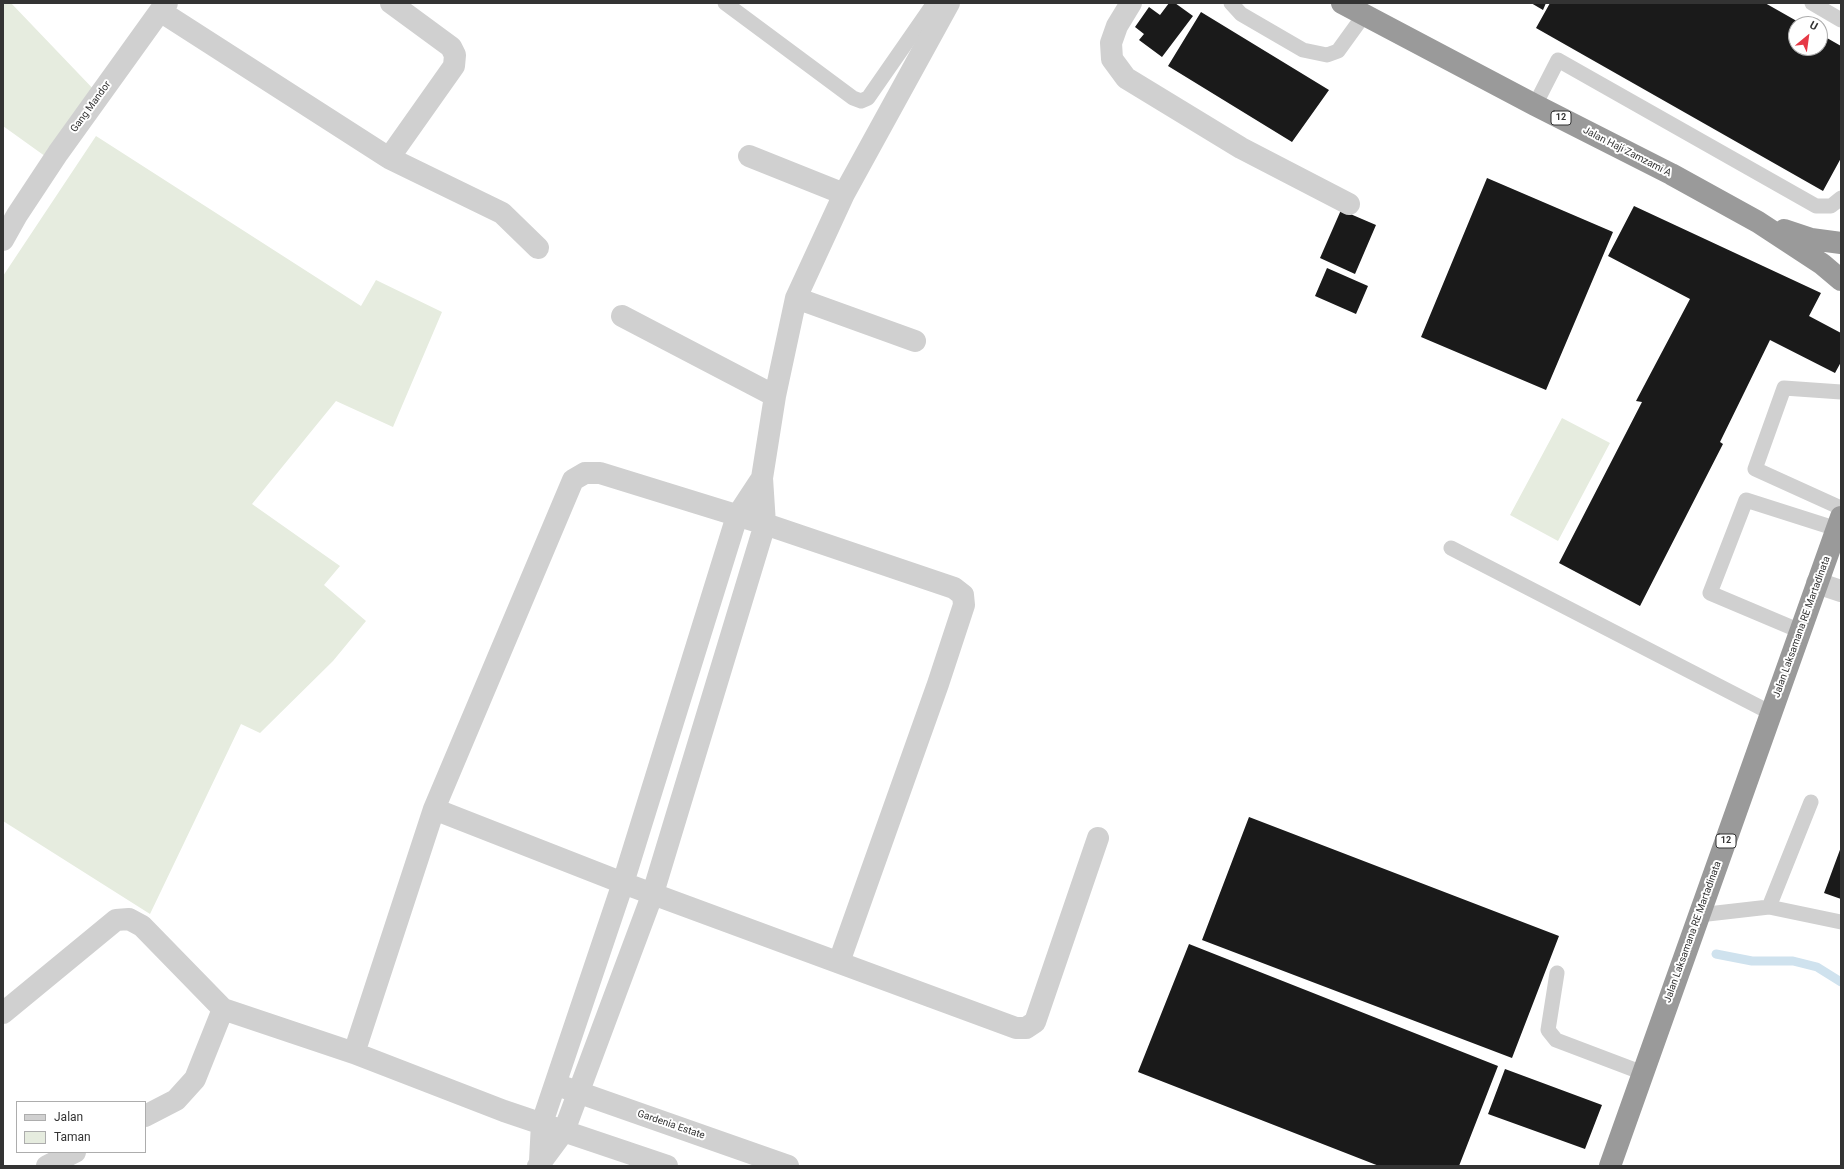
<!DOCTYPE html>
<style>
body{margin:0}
#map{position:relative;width:1844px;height:1169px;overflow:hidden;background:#fff;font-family:Roboto,sans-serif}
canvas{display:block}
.frame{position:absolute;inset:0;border:4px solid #333;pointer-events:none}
.legend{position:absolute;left:16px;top:1101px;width:130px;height:52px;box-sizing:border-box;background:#fff;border:1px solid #adadad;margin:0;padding:5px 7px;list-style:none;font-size:12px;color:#333}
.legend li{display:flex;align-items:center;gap:8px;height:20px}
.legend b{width:20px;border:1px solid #adadad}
.north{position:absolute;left:1788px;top:16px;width:40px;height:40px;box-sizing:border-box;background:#fff;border:1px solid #adadad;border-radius:50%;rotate:29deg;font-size:11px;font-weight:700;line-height:16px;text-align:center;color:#333}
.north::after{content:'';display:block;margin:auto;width:14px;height:18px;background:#e63946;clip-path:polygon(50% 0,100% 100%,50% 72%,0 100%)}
</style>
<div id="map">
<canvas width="1844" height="1169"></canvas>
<div class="frame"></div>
<ul class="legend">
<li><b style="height:5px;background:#d0d0d0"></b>Jalan</li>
<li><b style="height:11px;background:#e6ecdf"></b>Taman</li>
</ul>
<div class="north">U</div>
</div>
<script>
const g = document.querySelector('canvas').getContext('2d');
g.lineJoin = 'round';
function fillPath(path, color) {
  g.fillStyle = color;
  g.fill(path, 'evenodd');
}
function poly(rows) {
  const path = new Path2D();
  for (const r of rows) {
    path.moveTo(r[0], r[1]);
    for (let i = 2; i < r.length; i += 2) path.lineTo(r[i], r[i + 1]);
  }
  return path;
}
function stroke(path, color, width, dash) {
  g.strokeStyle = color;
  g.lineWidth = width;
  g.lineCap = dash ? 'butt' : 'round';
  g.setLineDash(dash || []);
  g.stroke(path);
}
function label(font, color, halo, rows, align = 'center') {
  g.font = font + ' Roboto,sans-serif';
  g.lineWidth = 4;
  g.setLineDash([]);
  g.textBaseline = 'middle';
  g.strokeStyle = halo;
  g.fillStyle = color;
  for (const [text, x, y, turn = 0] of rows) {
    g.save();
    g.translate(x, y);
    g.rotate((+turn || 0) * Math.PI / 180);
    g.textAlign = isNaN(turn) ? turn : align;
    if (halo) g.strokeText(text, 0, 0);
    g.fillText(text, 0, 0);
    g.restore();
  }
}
const green = poly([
 [3,3,11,3,99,95,49,159,3,126],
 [96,136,361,306,376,280,442,312,393,427,336,401,252,504,340,566,324,585,366,621,333,661,260,733,241,724,150,914,3,821,3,276],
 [1562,418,1610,443,1558,541,1510,515]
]);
const stream = poly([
 [1716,954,1752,961,1793,961,1817,967,1841,982]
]);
const building = poly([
 [1169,3,1175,3,1193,16,1162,57,1139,40,1144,34,1135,27,1149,7,1160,15],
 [1531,3,1546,3,1543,10],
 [1550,3,1765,3,1802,24,1796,24,1796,48,1820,48,1820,34,1841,46,1841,158,1823,191,1536,28],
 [1201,12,1329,90,1292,142,1168,66],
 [1487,178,1613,232,1546,390,1421,337],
 [1634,206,1821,293,1809,316,1841,333,1841,362,1835,373,1770,340,1720,442,1723,444,1640,606,1559,563,1642,402,1636,401,1690,299,1608,256],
 [1341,210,1376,225,1355,274,1320,258],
 [1327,268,1368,286,1356,314,1315,296],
 [1249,817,1559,936,1512,1058,1202,940],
 [1841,847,1841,899,1824,893],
 [1189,944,1498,1066,1459,1166,1379,1166,1138,1072],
 [1505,1069,1602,1105,1585,1149,1488,1114]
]);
const lane = poly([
 [725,3,853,98,861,101,868,98,934,3],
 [1231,3,1241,14,1303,50,1327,55,1338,51,1364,15],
 [1812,3,1841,20],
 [1535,105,1558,60,1816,206,1831,206,1841,198],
 [1841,392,1784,388,1755,469,1841,508],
 [1451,548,1771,713],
 [1800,631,1710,593,1746,500,1837,529],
 [1769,907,1841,922],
 [1699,915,1769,907,1811,802],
 [1557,973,1548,1030,1556,1040,1643,1073]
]);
const street = poly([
 [1131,3,1117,26,1111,43,1112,59,1126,78,1241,148,1349,204],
 [160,11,389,158,502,213,538,248],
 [749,156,844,194],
 [389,158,454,66,455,55,451,47,391,3],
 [3,240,17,215,58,153,160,11,167,3],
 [796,298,915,341],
 [622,316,775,396],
 [1817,583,1841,591],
 [434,809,623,883,1016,1028,1026,1028,1035,1022,1098,838],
 [3,1013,116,920,129,919,142,926,223,1009],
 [354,1053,434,809,573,480,585,473,600,473,765,524,954,588,963,595,964,605,938,684,839,962],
 [566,1088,788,1166],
 [145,1116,176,1100,195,1079,223,1009,354,1053,504,1111,667,1166],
 [540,1161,542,1123,623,883,737,516,762,478],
 [47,1166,75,1152],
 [538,1166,564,1131,653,893,765,524,762,478,775,396,796,298,844,194,949,3]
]);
const highway = poly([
 [1342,3,1535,105,1671,174,1758,222,1822,264,1841,280],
 [1784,230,1811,239,1841,243],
 [1610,1166,1841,517]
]);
const shields = [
 [1561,118,20],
 [1726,841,20]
];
const shieldNames = [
 ["12",1561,118],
 ["12",1726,841]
];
const streetNames = [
 ["Gang Mandor",91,107,-54],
 ["Jalan Haji Zamzami A",1627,152,27],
 ["Jalan Laksamana RE Martadinata",1802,627,-70],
 ["Jalan Laksamana RE Martadinata",1693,932,-70],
 ["Gardenia Estate",671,1125,19]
];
fillPath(green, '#e6ecdf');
stroke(stream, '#cfe2ee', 9);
fillPath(building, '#1a1a1a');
stroke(lane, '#d0d0d0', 15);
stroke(street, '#d0d0d0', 22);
stroke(highway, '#9a9a9a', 22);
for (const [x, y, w] of shields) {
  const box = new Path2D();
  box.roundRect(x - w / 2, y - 7, w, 14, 3);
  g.fillStyle = '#fff';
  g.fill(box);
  stroke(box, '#333', 1);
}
label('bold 9px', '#333', null, shieldNames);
label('10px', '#333', '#fff', streetNames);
</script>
